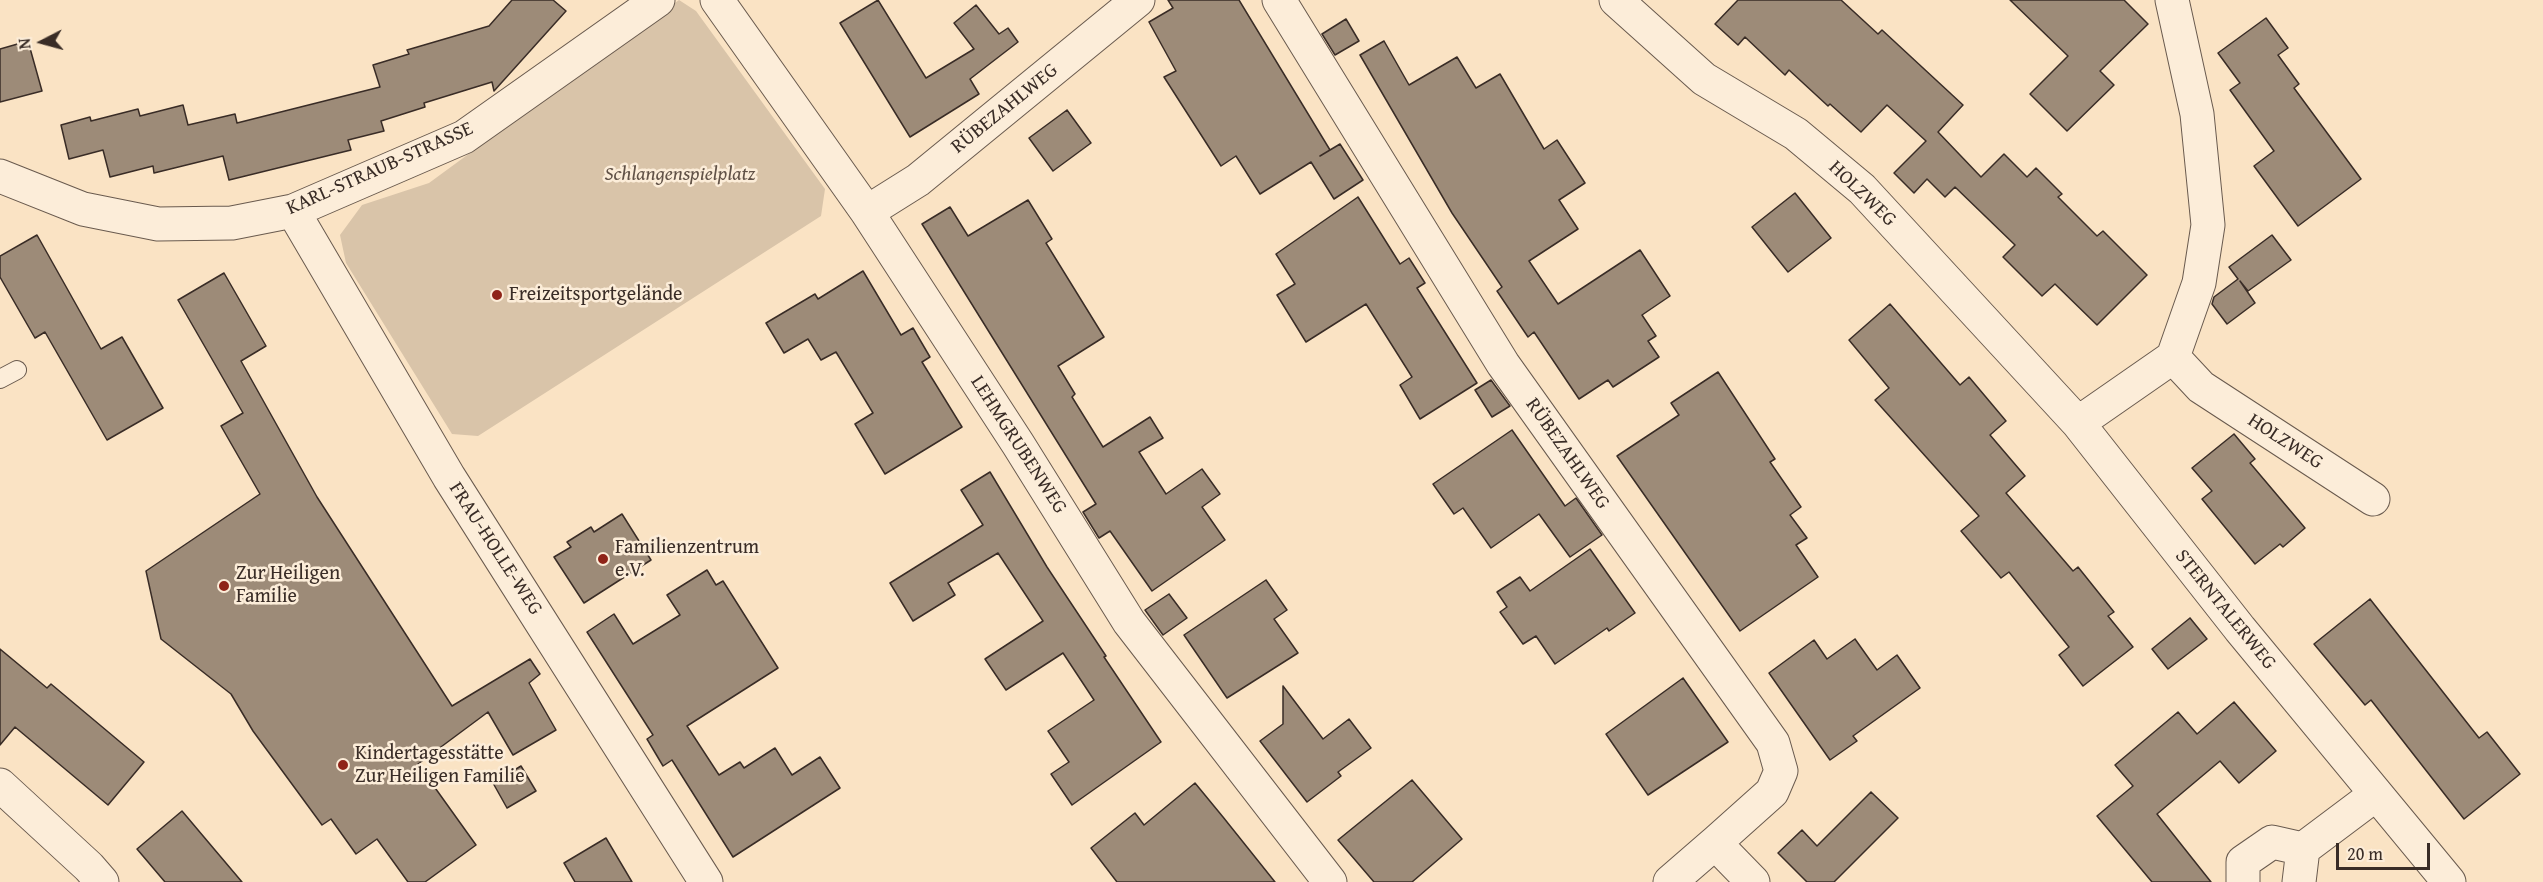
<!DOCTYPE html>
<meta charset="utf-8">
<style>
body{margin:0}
#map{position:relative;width:2543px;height:882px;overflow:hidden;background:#fae3c4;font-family:"Gentium Book Plus",serif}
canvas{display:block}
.north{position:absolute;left:12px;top:12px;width:60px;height:60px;-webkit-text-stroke:4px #fcedd9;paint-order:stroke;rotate:264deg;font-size:16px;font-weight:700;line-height:24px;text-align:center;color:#392c26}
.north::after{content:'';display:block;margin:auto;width:21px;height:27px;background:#392c26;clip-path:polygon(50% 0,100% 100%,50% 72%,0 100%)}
.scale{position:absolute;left:2336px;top:843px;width:94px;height:27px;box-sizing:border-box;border:3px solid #392c26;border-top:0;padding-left:8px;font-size:18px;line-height:21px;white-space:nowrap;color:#392c26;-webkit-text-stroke:4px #fcedd9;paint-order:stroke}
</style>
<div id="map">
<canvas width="2543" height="882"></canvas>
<div class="north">N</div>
<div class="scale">20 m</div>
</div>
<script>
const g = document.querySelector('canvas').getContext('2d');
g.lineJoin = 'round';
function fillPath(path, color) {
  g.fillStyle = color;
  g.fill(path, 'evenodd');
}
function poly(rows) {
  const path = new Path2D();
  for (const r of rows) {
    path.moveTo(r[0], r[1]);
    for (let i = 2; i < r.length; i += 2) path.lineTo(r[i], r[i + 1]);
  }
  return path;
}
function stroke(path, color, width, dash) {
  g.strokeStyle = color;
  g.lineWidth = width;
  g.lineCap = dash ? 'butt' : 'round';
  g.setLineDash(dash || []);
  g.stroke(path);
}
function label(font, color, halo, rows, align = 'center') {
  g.font = font + ' "Gentium Book Plus",serif';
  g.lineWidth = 5;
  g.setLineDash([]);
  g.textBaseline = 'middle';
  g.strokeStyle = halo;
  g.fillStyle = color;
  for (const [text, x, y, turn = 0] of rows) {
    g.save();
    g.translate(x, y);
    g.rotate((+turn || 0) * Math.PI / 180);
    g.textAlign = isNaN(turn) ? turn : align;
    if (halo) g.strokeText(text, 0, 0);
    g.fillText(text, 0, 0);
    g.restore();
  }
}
const green = poly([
 [679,0,696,11,825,189,821,216,478,436,452,434,346,263,340,235,362,205,429,183]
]);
const building = poly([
 [512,0,553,0,566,11,494,91,492,82,424,103,425,107,381,121,384,131,348,140,351,150,229,180,223,156,154,173,153,166,110,177,103,150,69,159,61,125,90,117,91,121,138,109,140,116,183,105,188,125,235,114,237,123,380,87,373,65,409,54,407,50,489,26,512,0],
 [878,0,926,78,974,49,954,23,976,5,999,34,1008,28,1018,42,970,79,979,94,910,137,840,23,878,0],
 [1168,0,1239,0,1330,150,1320,156,1340,144,1363,180,1334,199,1311,162,1260,194,1236,156,1221,166,1164,77,1176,71,1149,22,1173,8,1168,0],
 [1738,0,1841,0,1878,34,1882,30,1963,105,1938,132,1981,177,2004,154,2027,177,2036,168,2062,194,2058,197,2097,236,2103,231,2147,275,2097,325,2055,284,2042,296,2003,257,2015,245,1955,187,1945,197,1927,179,1914,193,1894,173,1926,141,1887,105,1861,132,1830,104,1828,106,1789,70,1785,75,1745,37,1738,45,1715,24,1738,0],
 [2010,0,2124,0,2148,24,2100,71,2114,85,2067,131,2030,94,2068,56,2010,0],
 [2266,18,2288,48,2278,55,2299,84,2294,88,2361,179,2298,226,2254,166,2274,151,2230,90,2240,83,2218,53,2266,18],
 [1346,19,1359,41,1335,55,1322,34,1346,19],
 [28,41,42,91,0,102,0,49,28,41],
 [1384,41,1409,85,1457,57,1476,88,1500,74,1544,149,1557,140,1585,183,1559,200,1578,229,1529,261,1558,304,1640,250,1670,296,1642,315,1656,336,1648,341,1659,357,1613,387,1608,380,1579,399,1534,332,1528,337,1497,291,1502,287,1452,213,1360,55,1384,41],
 [1067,110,1091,143,1053,171,1029,138,1067,110],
 [1795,193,1831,238,1788,272,1752,227,1795,193],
 [1358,197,1400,264,1409,258,1425,283,1417,288,1477,383,1420,419,1400,385,1412,377,1366,304,1306,342,1277,295,1295,284,1276,254,1358,197],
 [1028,200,1052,239,1046,243,1104,337,1058,366,1075,394,1072,397,1103,447,1150,417,1163,438,1139,452,1166,494,1202,469,1220,494,1202,507,1225,540,1152,591,1110,531,1099,538,1083,512,1096,504,922,224,950,207,968,236,1028,200],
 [37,235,101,349,122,337,163,408,107,440,45,332,35,338,0,277,0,256,37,235],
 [2272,235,2291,260,2248,291,2240,281,2255,303,2227,324,2212,304,2214,297,2238,279,2229,267,2272,235],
 [863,271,901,335,913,328,930,357,922,362,962,427,885,474,855,424,873,413,836,352,821,360,808,339,784,353,766,323,815,294,818,299,863,271],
 [224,273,266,346,241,361,317,497,452,706,530,659,540,674,529,683,556,730,513,755,488,712,418,764,476,845,425,882,408,882,377,839,356,854,331,819,322,825,253,731,231,694,161,639,146,571,260,494,221,426,243,413,178,300,224,273],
 [1890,304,1960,385,1969,377,2006,421,1990,435,2025,476,2006,493,2073,571,2078,567,2114,612,2108,616,2133,647,2083,686,2059,655,2069,647,2009,572,2001,578,1961,531,1979,516,1875,400,1889,388,1849,340,1890,304],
 [1718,372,1775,459,1770,462,1801,507,1790,515,1807,538,1796,545,1818,577,1740,631,1617,456,1679,415,1671,403,1718,372],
 [1491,380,1510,406,1492,417,1475,390,1491,380],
 [1512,430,1565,506,1576,498,1602,535,1570,557,1539,514,1491,548,1463,508,1454,514,1433,484,1512,430],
 [2234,434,2255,459,2250,463,2305,528,2283,547,2280,544,2255,564,2202,499,2212,491,2192,468,2234,434],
 [990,472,1047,567,1106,656,1104,657,1161,742,1072,805,1051,774,1069,762,1048,731,1094,700,1063,653,1006,690,985,659,1043,621,998,553,948,583,955,595,913,621,890,583,983,525,961,490,990,472],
 [622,514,651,560,584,603,554,557,571,547,567,542,591,527,594,532,622,514],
 [1590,549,1635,613,1609,631,1607,628,1555,664,1536,636,1523,644,1500,612,1507,607,1497,592,1520,577,1530,591,1590,549],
 [707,570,716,585,723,581,778,668,687,726,719,775,740,762,744,768,775,748,792,775,820,757,840,788,733,857,672,760,663,766,647,739,653,735,587,632,614,614,633,644,680,615,667,595,707,570],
 [1266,580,1287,610,1274,619,1298,653,1227,698,1184,635,1266,580],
 [1169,594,1187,618,1163,635,1145,610,1169,594],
 [2370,599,2479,738,2487,732,2520,774,2464,819,2371,700,2365,705,2314,644,2370,599],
 [2190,618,2207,639,2168,669,2152,649,2190,618],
 [1855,639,1877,670,1897,655,1920,688,1853,736,1857,741,1830,760,1769,673,1814,640,1827,659,1855,639],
 [0,649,47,688,51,684,144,762,108,805,15,727,0,745,0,649],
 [1683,678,1728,742,1648,795,1606,734,1683,678],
 [1283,686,1323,739,1349,719,1371,748,1338,772,1341,776,1307,802,1260,741,1283,724,1283,686],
 [2234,702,2276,751,2239,783,2220,761,2157,814,2211,882,2152,882,2097,816,2133,786,2115,765,2178,712,2197,734,2234,702],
 [521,766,536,791,507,808,493,783,521,766],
 [1412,780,1462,839,1412,882,1374,882,1338,840,1412,780],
 [1195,783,1223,817,1275,882,1117,882,1091,848,1135,813,1144,825,1195,783],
 [1871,792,1898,818,1834,882,1807,882,1778,853,1802,830,1817,846,1871,792],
 [182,811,209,843,242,882,165,882,137,849,182,811],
 [606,838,632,882,575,882,564,863,606,838]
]);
const lane = poly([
 [0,379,17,370]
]);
const street = poly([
 [717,0,867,212,1018,444,1129,622,1330,882],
 [1279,0,1503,364,1773,743,1781,771,1772,792,1715,843,1753,882],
 [1616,0,1704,79,1796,134,1862,189,2078,423,2240,629,2449,882],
 [0,176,83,209,158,224,232,223,293,211,464,137,658,0],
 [293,211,449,477,706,882],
 [867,212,918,180,1138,0],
 [2173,357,2201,387,2373,499],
 [2078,423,2173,357,2199,283,2208,225,2197,114,2172,0],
 [0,785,89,867,102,882],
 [1670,882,1715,843],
 [2243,882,2243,862,2272,842,2303,849],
 [2299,882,2303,849,2375,795]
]);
const markers = [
 [497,295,6,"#8f2418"],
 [603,559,6,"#8f2418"],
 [224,586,6,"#8f2418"],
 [343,765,6,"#8f2418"]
];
const streetNames = [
 ["RÜBEZAHLWEG",1005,109,-39],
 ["KARL-STRAUB-STRASSE",380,169,-24],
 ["HOLZWEG",1862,194,44],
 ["HOLZWEG",2285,442,33],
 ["LEHMGRUBENWEG",1018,445,57],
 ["RÜBEZAHLWEG",1567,454,55],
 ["FRAU-HOLLE-WEG",495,549,57],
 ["STERNTALERWEG",2225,610,51]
];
const parkNames = [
 ["Schlangenspielplatz",680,175]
];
const poiNames = [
 ["Freizeitsportgelände",509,295],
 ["Familienzentrum",615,548],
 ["e.V.",615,571],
 ["Zur Heiligen",236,574],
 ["Familie",236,597],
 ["Kindertagesstätte",355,754],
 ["Zur Heiligen Familie",355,777]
];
fillPath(green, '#d9c4a9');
fillPath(building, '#9d8b78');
stroke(building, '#392c26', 1.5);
stroke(lane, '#695a4e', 20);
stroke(street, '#695a4e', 35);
stroke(lane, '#fcedd9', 18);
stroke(street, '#fcedd9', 33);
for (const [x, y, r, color] of markers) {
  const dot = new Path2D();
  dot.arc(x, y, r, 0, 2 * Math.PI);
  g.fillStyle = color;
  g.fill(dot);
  stroke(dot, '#fcedd9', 2);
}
label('20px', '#392c26', '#fcedd9', streetNames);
label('italic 20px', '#615247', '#fcedd9', parkNames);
label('20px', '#392c26', '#fcedd9', poiNames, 'left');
</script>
